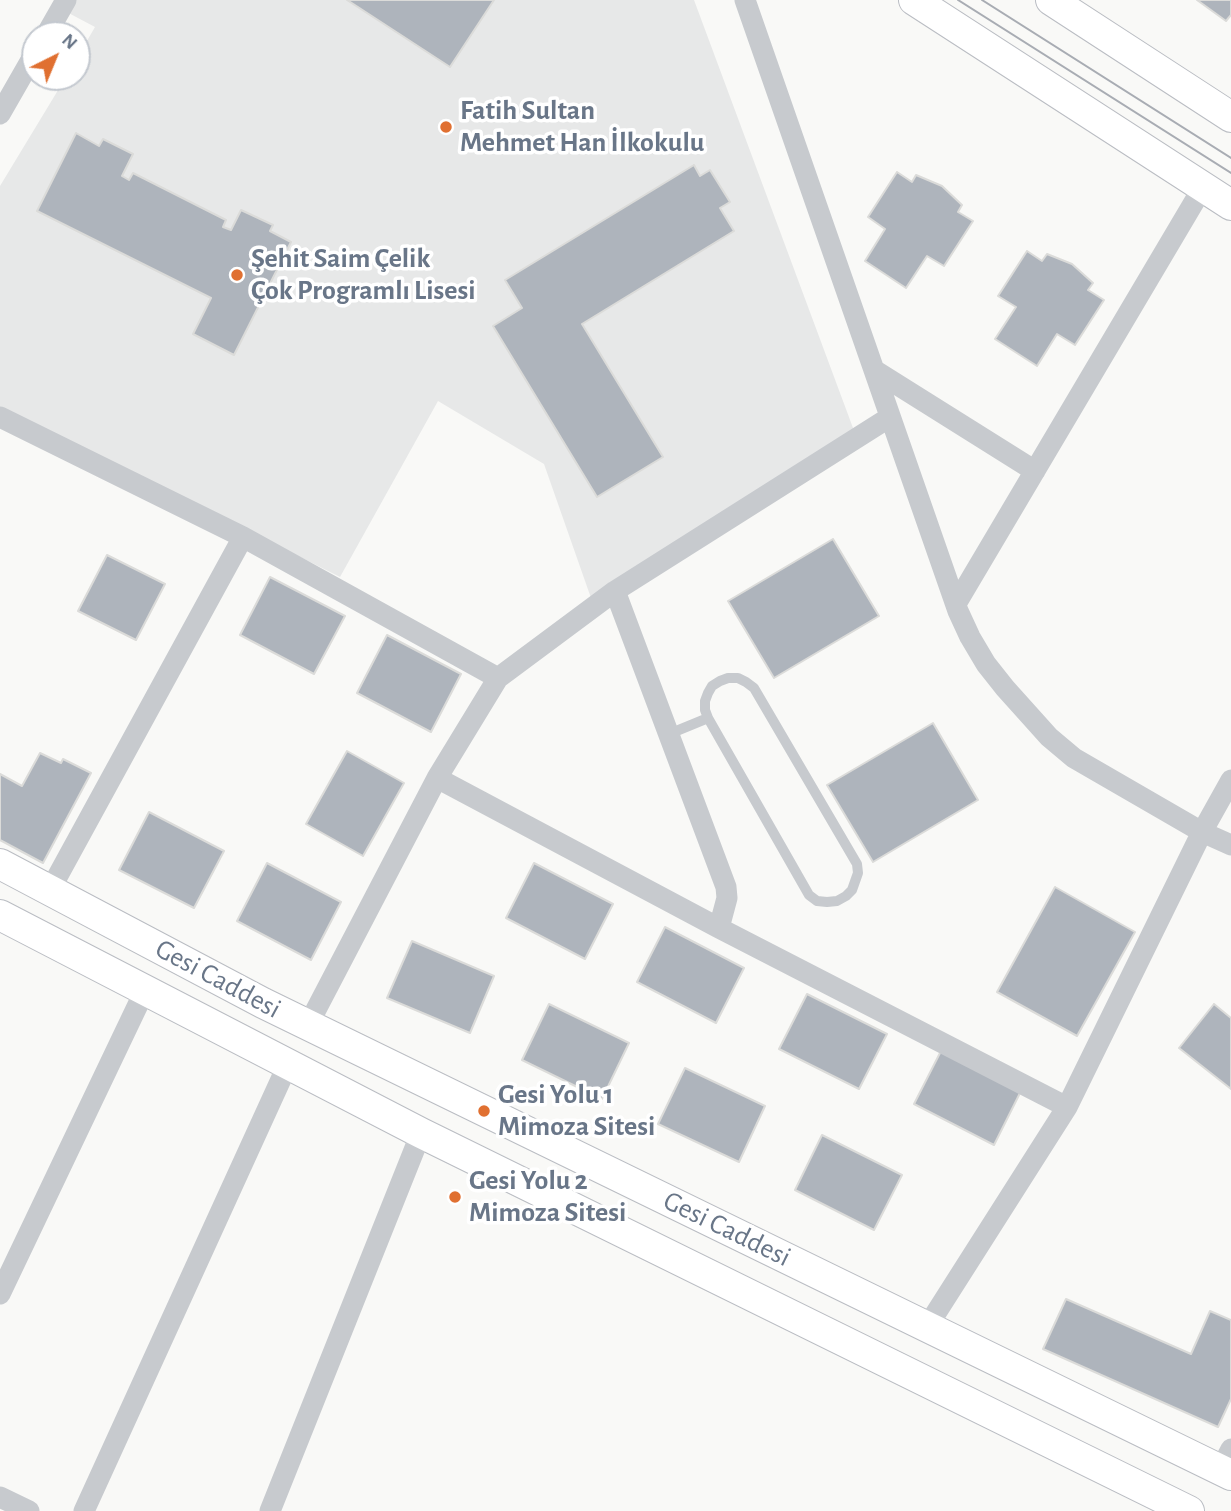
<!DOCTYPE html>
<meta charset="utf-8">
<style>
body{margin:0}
#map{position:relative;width:1231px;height:1511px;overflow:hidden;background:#f9f9f7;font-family:"Alegreya Sans",sans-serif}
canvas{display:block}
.north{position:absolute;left:21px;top:21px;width:70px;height:70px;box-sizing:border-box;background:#fff;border:2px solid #c3c8cf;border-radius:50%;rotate:43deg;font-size:19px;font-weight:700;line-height:28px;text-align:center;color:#697688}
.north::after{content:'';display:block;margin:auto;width:24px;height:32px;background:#e07031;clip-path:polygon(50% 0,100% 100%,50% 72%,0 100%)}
</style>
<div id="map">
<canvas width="1231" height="1511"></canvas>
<div class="north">N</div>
</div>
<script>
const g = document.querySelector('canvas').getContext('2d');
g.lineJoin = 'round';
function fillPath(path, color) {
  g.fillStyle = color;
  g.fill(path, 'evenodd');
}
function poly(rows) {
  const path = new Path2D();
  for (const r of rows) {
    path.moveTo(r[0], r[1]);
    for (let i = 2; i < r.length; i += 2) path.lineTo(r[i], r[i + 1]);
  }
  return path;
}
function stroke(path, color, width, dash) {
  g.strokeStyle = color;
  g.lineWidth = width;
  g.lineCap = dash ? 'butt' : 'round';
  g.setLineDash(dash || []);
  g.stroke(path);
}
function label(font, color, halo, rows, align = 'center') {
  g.font = font + ' "Alegreya Sans",sans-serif';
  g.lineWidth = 7;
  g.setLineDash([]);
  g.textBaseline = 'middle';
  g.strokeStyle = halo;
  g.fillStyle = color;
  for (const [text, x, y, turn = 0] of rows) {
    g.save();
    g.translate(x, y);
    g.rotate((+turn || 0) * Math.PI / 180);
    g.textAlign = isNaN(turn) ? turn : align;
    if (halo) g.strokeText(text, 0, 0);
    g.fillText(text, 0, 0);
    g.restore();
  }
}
const built = poly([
 [66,0,694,0,856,436,591,598,544,464,438,401,340,577,0,407,0,186,66,77,77,77,77,58,95,27,61,9]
]);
const building = poly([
 [347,0,494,0,450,67,347,0],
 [1197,0,1231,0,1231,15,1226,21,1197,0],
 [76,133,99,146,103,139,133,154,122,176,129,180,133,173,226,220,223,227,231,230,241,210,273,225,270,231,291,242,234,355,193,334,211,298,37,211,76,133],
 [694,165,700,176,710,170,730,202,720,208,734,231,582,324,663,457,597,497,493,326,522,308,505,280,694,165],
 [897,172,912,182,916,175,942,186,962,205,958,212,973,221,944,266,927,256,906,288,865,261,885,229,868,217,897,172],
 [1027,251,1042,261,1047,254,1072,264,1093,283,1088,290,1104,300,1075,345,1057,334,1037,366,995,339,1016,307,998,296,1027,251],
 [833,539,879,616,774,678,728,601,833,539],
 [107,555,165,584,136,640,78,611,107,555],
 [270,577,345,616,314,674,240,635,270,577],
 [387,635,461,674,431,732,357,693,387,635],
 [933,723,978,800,873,862,827,785,933,723],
 [347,751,404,783,363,856,306,824,347,751],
 [40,753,61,763,63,759,91,773,43,863,0,840,0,774,22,786,40,753],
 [149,812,224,851,194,908,119,870,149,812],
 [267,863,341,902,311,960,237,921,267,863],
 [534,863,613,904,585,959,506,918,534,863],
 [1055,887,1135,932,1077,1036,997,992,1055,887],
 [665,927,744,968,716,1023,637,982,665,927],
 [412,941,494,976,470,1033,387,998,412,941],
 [807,994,887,1034,859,1089,779,1049,807,994],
 [549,1004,629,1043,602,1099,522,1060,549,1004],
 [1214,1004,1231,1018,1231,1089,1179,1048,1214,1004],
 [942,1049,1022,1089,994,1145,914,1104,942,1049],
 [685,1068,765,1106,739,1162,658,1124,685,1068],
 [822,1135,902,1175,874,1230,795,1190,822,1135],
 [1066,1299,1191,1354,1210,1311,1231,1320,1231,1399,1218,1427,1043,1349,1066,1299]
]);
const lane = poly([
 [728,678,738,678,746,682,754,688,857,864,858,873,852,890,846,896,837,901,827,902,817,901,809,895,708,718,705,710,705,701,708,693,712,686,720,681,728,678],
 [669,734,708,718]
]);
const street = poly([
 [745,0,958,611,970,637,986,664,1005,688,1049,737,1074,758,1202,832,1231,845],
 [46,35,66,0],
 [0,114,35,53],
 [874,370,1035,471],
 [0,417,243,537,498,678,437,778,308,1025],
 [615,591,726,887,727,898,719,928],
 [956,604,1203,187],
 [498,678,615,591,890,417],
 [437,778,719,928,1067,1107],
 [50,890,243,537],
 [0,1294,145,990],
 [927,1327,1067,1107,1202,832,1231,780],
 [1220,1470,1231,1449],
 [0,1497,29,1511],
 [84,1511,288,1064],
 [270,1511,421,1133]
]);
const secondary = poly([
 [914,0,1231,205],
 [1051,0,1231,117],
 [0,864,263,1003,1231,1475],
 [0,915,421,1133,1189,1511]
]);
const tram = poly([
 [958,0,1231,173],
 [982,0,1231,158]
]);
const markers = [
 [446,127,7,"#e07031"],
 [237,275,7,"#e07031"],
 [484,1111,7,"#e07031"],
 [455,1197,7,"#e07031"]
];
const poiNames = [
 ["Fatih Sultan",460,111],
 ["Mehmet Han İlkokulu",460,143],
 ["Şehit Saim Çelik",251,259],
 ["Çok Programlı Lisesi",251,291],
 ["Gesi Yolu 1",498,1095],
 ["Mimoza Sitesi",498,1127],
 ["Gesi Yolu 2",469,1181],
 ["Mimoza Sitesi",469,1213]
];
const streetNames = [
 ["Gesi Caddesi",218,979,28],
 ["Gesi Caddesi",727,1229,26]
];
fillPath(built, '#e7e8e8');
fillPath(building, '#aeb4bc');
stroke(building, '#dbdbd9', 2);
stroke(secondary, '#babdc3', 32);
stroke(lane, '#c7cace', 10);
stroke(street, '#c7cace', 21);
stroke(secondary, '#fff', 30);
stroke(tram, '#a8acb3', 2);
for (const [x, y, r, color] of markers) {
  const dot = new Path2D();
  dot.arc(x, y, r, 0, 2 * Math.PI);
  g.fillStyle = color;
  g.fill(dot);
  stroke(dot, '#fff', 2.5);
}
label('bold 28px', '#697688', '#fff', poiNames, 'left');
label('28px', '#697688', '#fff', streetNames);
</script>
